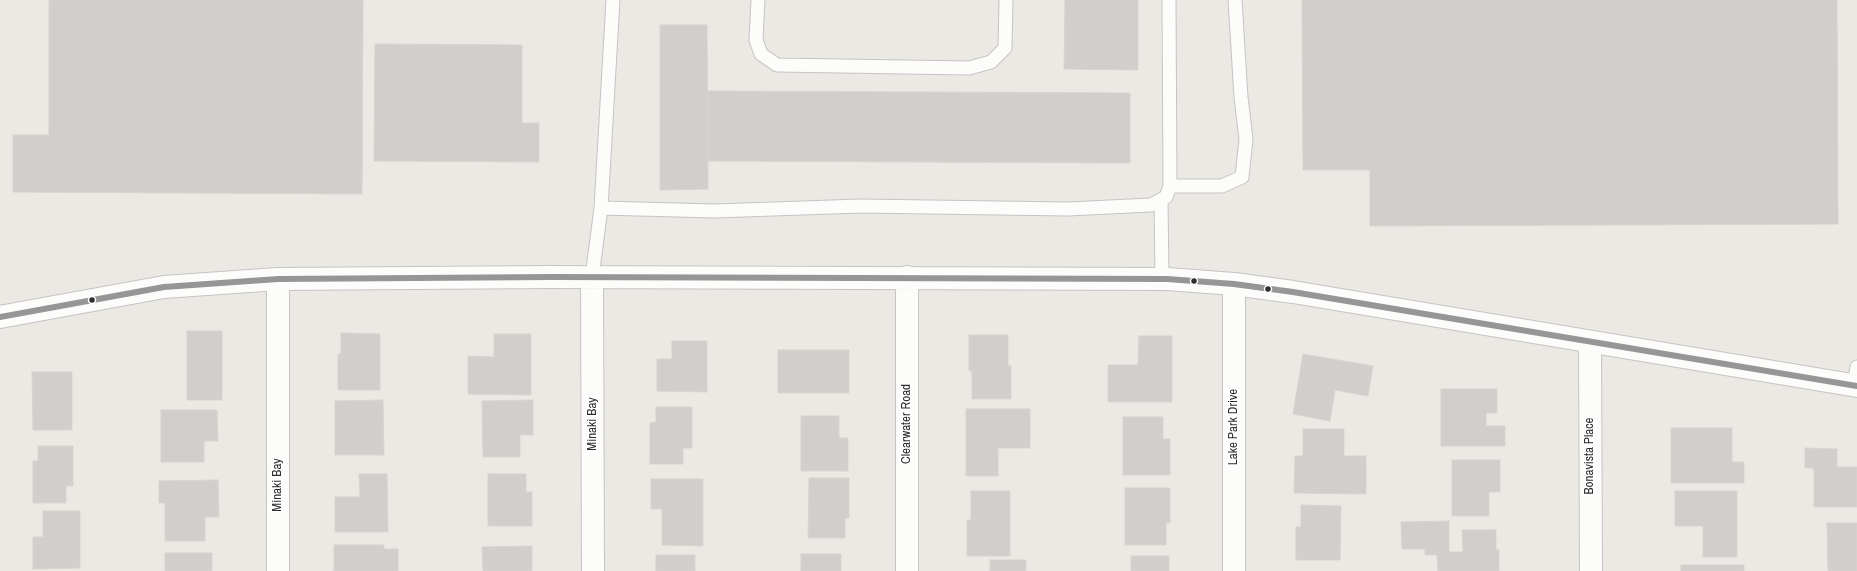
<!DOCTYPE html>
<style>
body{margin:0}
canvas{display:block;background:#ece8e4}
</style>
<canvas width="1857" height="571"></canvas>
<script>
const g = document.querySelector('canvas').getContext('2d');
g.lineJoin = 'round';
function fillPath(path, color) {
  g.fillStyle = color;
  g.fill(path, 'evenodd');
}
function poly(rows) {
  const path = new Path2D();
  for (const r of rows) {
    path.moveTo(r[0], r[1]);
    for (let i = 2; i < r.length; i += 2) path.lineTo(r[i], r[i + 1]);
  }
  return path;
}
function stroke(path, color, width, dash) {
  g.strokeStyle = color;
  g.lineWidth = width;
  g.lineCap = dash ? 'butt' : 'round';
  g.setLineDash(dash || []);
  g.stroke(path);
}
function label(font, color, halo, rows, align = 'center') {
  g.font = font + ' "Archivo Narrow",sans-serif';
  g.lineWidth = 3;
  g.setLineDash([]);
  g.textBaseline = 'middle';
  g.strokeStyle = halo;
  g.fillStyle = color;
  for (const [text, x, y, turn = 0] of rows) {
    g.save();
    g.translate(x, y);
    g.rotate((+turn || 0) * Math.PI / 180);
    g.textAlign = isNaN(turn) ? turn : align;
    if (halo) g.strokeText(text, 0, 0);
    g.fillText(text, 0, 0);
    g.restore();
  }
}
const building = poly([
 [49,0,363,0,362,194,13,192,13,135,49,135,49,0],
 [1065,0,1138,0,1138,70,1064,69,1065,0],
 [1302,0,1837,0,1838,224,1370,226,1370,170,1303,170,1302,0],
 [660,25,707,25,708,189,660,190,660,25],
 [375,44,522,45,522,123,539,123,539,162,374,161,375,44],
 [708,91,1130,93,1130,163,708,161,708,91],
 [187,331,222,331,222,400,187,400,187,331],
 [341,333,380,334,380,390,338,390,338,354,341,354,341,333],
 [494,334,531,334,531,395,468,394,468,356,494,357,494,334],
 [969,335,1008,335,1008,366,1011,366,1011,399,972,399,972,371,969,371,969,335],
 [1139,336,1172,336,1172,402,1108,402,1108,365,1138,365,1139,336],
 [672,341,707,341,707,392,657,391,657,359,672,359,672,341],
 [778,350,849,350,849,393,778,393,778,350],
 [1303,354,1373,366,1368,396,1335,390,1330,421,1293,414,1303,354],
 [32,372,72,372,72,430,33,430,32,372],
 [1441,389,1497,389,1497,413,1486,413,1486,426,1505,426,1505,446,1441,446,1441,389],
 [383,400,384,455,335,455,335,401,383,400],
 [533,400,533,435,520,435,520,457,483,457,482,401,533,400],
 [656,407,692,407,692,448,683,448,683,464,650,464,650,423,656,422,656,407],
 [966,409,1030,409,1030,448,998,448,998,476,966,476,966,409],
 [161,410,217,410,218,441,204,441,204,462,161,462,161,410],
 [801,416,839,416,839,438,848,438,848,471,801,471,801,416],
 [1123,417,1163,417,1163,439,1170,439,1170,475,1123,475,1123,417],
 [1671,428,1732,428,1732,462,1744,462,1744,483,1671,483,1671,428],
 [1303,429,1344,429,1344,456,1366,456,1366,494,1294,493,1295,456,1303,456,1303,429],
 [38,446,73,446,73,486,66,486,66,503,33,503,33,461,38,461,38,446],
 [1805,448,1837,449,1837,467,1857,467,1857,507,1814,507,1814,468,1805,468,1805,448],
 [1452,460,1500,460,1500,492,1489,492,1489,516,1452,516,1452,460],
 [359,474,387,474,388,532,335,532,335,497,360,497,359,474],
 [488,474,526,474,526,492,532,492,532,526,488,526,488,474],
 [809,478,849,478,849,518,845,518,845,538,808,538,809,478],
 [651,479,703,479,703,546,662,545,662,509,651,509,651,479],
 [218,480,219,517,205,517,205,541,165,541,165,503,159,503,159,481,218,480],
 [1125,488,1170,488,1170,523,1166,523,1166,545,1125,545,1125,488],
 [971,491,1010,491,1010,556,967,556,967,520,971,520,971,491],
 [1675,491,1737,491,1737,557,1703,557,1703,526,1675,526,1675,491],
 [1301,505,1341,506,1340,560,1296,560,1296,527,1301,527,1301,505],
 [43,511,80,511,80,568,33,569,33,537,43,537,43,511],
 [1449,521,1449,552,1463,552,1462,530,1496,530,1496,550,1499,550,1499,571,1438,571,1437,555,1425,555,1425,549,1402,549,1401,522,1449,521],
 [1827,523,1857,523,1857,571,1828,571,1827,523],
 [334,545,384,545,384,549,398,549,398,571,334,571,334,545],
 [532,546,532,571,483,571,482,547,532,546],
 [165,553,212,553,212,571,165,571,165,553],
 [801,554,841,554,841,571,801,571,801,554],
 [656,555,695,555,695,571,656,571,656,555],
 [1131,556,1169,556,1169,571,1131,571,1131,556],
 [990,560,1026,560,1026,571,990,571,990,560],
 [1681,565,1744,565,1744,571,1681,571,1681,565]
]);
const lane = poly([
 [758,0,756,40,761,54,777,65,969,68,991,62,1005,48,1006,0],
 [1170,186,1222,186,1242,177,1246,139,1241,97,1235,0],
 [1161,200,1162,279],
 [601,208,715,211,861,206,1068,209,1151,205,1166,197,1170,186,1169,0],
 [592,277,601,208,613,0],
 [1854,385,1857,367]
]);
const street = poly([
 [592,277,593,571],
 [907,277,907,571],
 [0,317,164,287,278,279,551,277,1167,279,1234,284,1293,292,1857,386],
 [1590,342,1591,571],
 [278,571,278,279],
 [1234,571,1234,284]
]);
const bus1 = poly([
 [0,317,164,287,278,279,551,277,1167,279,1234,284,1293,292,1857,386]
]);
const markers = [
 [1194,281,3.5,"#2e2e2e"],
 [1268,289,3.5,"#2e2e2e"],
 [92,300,3.5,"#2e2e2e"]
];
const streetNames = [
 ["Minaki Bay",593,424,-90],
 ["Clearwater Road",907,424,-90],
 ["Lake Park Drive",1234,427,-90],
 ["Bonavista Place",1590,456,-90],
 ["Minaki Bay",278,485,-90]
];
fillPath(building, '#d1cecb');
stroke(building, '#d7d4d0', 1);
stroke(lane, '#c5c4c5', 15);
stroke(street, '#c5c4c5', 24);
stroke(lane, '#fcfcfb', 13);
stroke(street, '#fcfcfb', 22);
stroke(bus1, '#969696', 6);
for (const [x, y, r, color] of markers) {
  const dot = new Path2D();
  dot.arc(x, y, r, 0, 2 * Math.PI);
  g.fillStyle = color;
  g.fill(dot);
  stroke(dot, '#fff', 1.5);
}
label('13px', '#2e2e2e', '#fff', streetNames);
</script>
